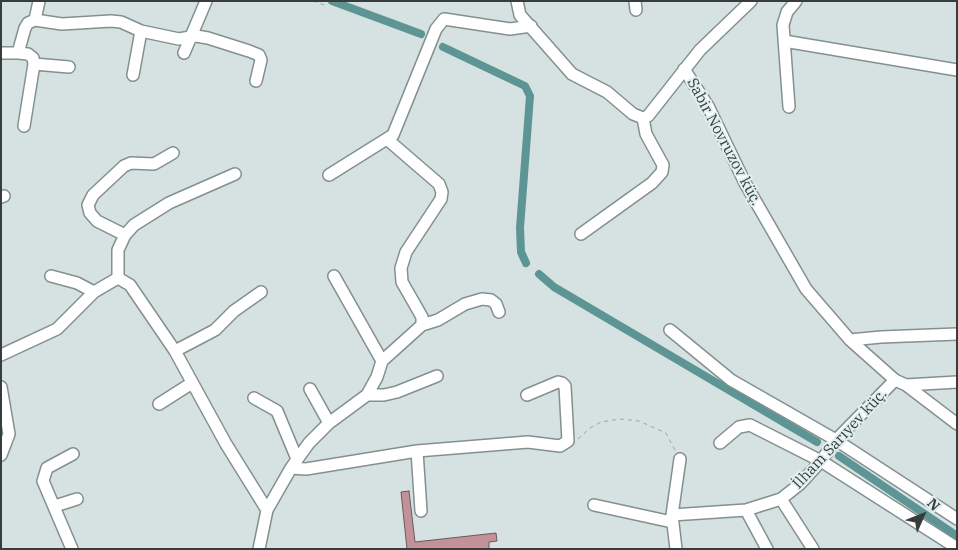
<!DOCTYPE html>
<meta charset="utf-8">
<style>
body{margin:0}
#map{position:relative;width:958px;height:550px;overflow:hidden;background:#d5e2e1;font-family:"IBM Plex Serif",serif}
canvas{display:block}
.frame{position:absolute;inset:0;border:2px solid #373c3c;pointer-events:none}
.north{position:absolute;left:898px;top:490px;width:50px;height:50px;-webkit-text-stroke:4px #e2efef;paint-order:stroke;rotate:46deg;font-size:14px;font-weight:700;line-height:20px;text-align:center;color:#373c3c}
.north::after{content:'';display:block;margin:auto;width:18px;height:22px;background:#373c3c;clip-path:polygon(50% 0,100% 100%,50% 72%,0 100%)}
</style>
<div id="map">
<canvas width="958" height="550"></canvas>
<div class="frame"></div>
<div class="north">N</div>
</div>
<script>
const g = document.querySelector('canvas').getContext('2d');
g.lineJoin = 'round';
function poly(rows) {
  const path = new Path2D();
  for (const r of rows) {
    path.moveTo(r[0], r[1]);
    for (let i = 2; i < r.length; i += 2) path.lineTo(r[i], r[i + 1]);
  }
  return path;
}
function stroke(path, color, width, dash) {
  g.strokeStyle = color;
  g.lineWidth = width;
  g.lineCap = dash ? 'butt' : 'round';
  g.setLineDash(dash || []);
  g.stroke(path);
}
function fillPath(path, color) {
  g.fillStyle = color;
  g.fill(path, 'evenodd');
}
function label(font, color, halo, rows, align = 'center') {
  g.font = font + ' "IBM Plex Serif",serif';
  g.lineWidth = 4;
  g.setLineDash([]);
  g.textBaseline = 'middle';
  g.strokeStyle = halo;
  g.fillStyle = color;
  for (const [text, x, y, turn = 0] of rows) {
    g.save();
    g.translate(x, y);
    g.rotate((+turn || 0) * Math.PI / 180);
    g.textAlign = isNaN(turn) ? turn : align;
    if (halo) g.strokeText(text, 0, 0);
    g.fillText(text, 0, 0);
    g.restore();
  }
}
const canal = poly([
 [332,1,421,34],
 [443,47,525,86,530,96,520,228,521,252,526,263],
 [539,274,554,287,817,442],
 [839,456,957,536]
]);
const building = poly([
 [409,491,415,542,496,533,497,541,489,542,489,549,407,549,401,492,409,491]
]);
const path = poly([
 [313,1,324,5],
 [578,439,590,428,601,422,620,419,639,421,666,433,676,452]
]);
const minor = poly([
 [517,1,520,15,572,74,607,92,633,114,643,118,648,116,700,50,751,1],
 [635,1,636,10],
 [35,20,39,1],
 [784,41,957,70],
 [1,53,18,53,28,54,33,58,34,64,24,126],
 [18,53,25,28,28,23,35,20,62,24,111,21,121,22,141,31,179,39,196,36,208,38,249,51,259,55,261,60,256,81],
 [184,53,206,1],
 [34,64,69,67],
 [684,69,708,106,745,183,806,289,850,340,895,380,906,385,957,424],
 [133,75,141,31],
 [789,107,783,25,787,12,796,1],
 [329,175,393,135,436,29,444,19,510,29,531,26],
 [1,197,4,196],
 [581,234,652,183,662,172,663,165,646,134,643,118],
 [125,235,97,221,90,213,88,205,93,195,124,166,131,163,154,164,173,153],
 [51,276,77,283,94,292],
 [334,276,382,361],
 [118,278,130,285,175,351,226,444,267,510,259,549],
 [118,278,118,250,125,235,134,225,169,203,235,174],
 [422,325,438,320,465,304,482,299,491,300,496,304,499,312],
 [670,330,731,380,836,440,957,519],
 [850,340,881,337,957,334],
 [175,351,215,330,234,311,261,292],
 [1,355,57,329,94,292,118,278],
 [906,385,957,382],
 [1,387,9,434,1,455],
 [310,389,329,423],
 [367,395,384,395,397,392,437,376],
 [254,398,277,411,297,459],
 [159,404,192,383],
 [720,443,739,427,750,425,821,461,957,548],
 [417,451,421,511],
 [291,468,306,469,417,451,528,442,560,446,568,441,565,386,562,383,558,382,527,395],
 [781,499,813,549],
 [594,505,672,522],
 [55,506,77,499],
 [267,510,291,468,309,443,329,423,367,395,377,377,382,361,422,325,422,317,402,282,401,268,406,252,441,199,442,192,439,184,388,140],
 [746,510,767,549],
 [672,515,680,459],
 [72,549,43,481,47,468,73,454],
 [676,549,672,515,746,510,781,499,800,484,821,461,836,440,895,380]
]);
const streetNames = [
 ["Sabir Novruzov küç.",724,142,62],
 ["İlham Sarıyev küç.",840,439,-47]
];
stroke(canal, '#5d9594', 8);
fillPath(building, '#c39298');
stroke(building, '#655a5b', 1);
stroke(minor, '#849090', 14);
stroke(path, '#9ba5a4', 1, [4, 4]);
stroke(minor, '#fff', 11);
label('15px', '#373c3c', '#e2efef', streetNames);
</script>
